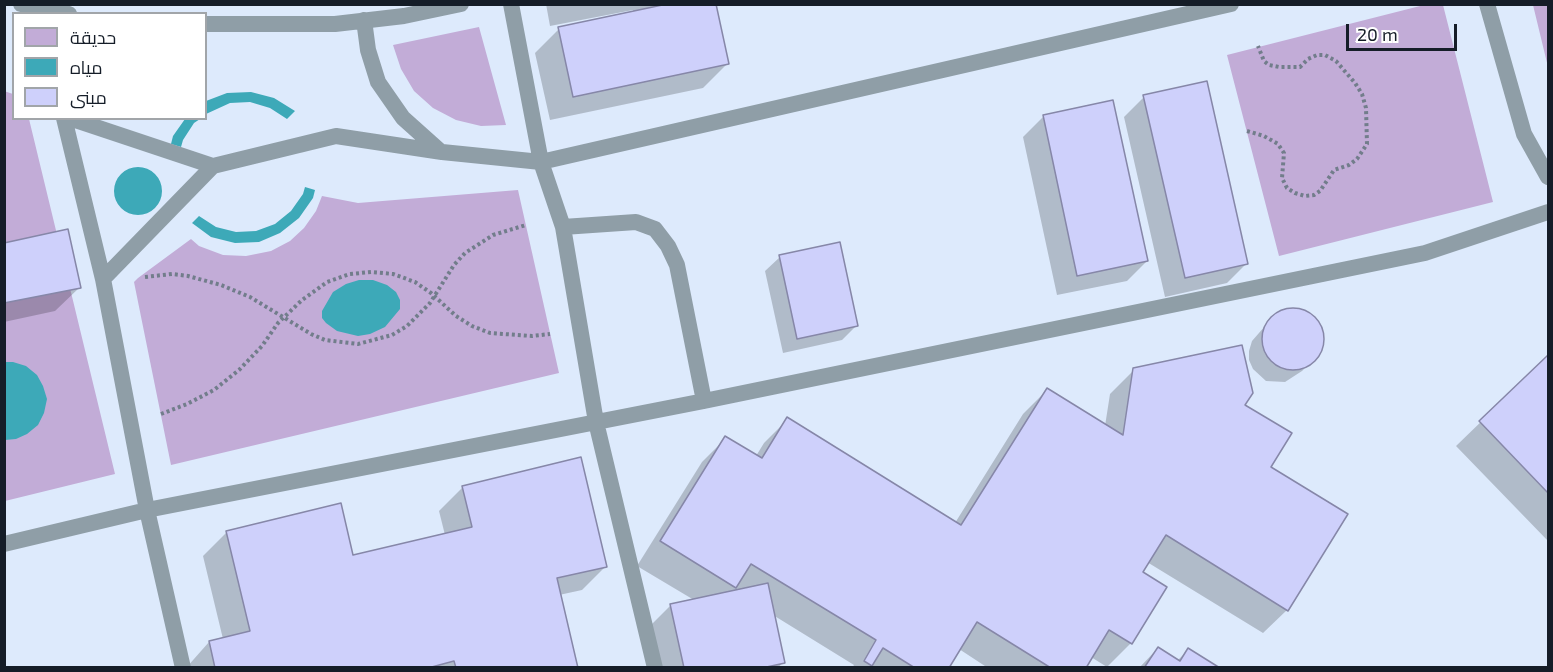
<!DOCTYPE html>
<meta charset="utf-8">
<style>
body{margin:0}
#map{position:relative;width:1553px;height:672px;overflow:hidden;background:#ddeafc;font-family:"Exo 2",Cairo,sans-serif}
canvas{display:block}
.frame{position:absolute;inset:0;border:6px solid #151d28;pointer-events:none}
.legend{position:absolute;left:12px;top:12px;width:195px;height:108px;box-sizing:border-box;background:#fff;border:2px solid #a1a5a9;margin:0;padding:8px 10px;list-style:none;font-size:18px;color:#151d28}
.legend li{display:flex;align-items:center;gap:12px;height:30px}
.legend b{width:30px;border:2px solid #a1a5a9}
.scale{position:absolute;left:1346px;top:24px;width:111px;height:27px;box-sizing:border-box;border:3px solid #151d28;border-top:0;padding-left:8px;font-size:18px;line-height:21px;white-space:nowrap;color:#151d28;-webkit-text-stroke:4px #fff;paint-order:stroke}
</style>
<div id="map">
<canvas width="1553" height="672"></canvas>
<div class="frame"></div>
<ul class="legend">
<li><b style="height:16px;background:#c2acd7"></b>حديقة</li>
<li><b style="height:16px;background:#3da9b8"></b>مياه</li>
<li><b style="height:16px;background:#ced0fb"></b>مبنى</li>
</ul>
<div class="scale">20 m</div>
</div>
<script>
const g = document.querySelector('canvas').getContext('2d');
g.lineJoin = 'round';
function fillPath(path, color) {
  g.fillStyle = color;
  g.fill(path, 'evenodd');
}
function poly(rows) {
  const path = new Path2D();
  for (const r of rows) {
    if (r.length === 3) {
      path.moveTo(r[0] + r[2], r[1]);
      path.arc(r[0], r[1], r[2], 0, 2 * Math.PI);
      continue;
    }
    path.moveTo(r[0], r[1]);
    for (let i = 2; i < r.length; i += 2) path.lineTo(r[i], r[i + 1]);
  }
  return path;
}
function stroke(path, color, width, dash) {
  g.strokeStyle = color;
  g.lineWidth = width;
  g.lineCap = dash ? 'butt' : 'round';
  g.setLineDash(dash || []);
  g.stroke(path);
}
const green = poly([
 [1424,5,1443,5,1493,202,1279,256,1227,55],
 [1533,5,1548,5,1548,67],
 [479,27,506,125,481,126,456,120,433,108,414,91,401,69,393,45],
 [4,91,13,94,14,118,29,119,115,474,5,501],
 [518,190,559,373,171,465,134,282,138,278,191,239,199,246,223,255,246,256,271,251,290,241,304,228,316,211,322,196,358,203]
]);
const water = poly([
 [251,92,274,98,295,111,287,119,270,108,250,102,230,103,206,114,206,101,227,93],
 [185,119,200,119,194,123,183,140,181,147,171,144,173,136],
 [138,191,24],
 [305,187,315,190,313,198,299,218,280,233,259,242,235,243,211,237,192,223,199,216,216,227,236,232,256,231,275,224,291,211,303,194],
 [359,280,373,280,387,285,396,292,400,300,400,309,385,327,370,334,358,336,337,331,326,323,322,318,322,311,333,292,346,284],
 [5,362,13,362,26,366,37,375,43,386,47,399,44,413,38,425,27,434,16,439,5,440]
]);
const shadow = poly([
 [546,4,714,4,727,64,703,88,550,120,535,53,559,29,633,13,633,10,550,26],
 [1144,97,1247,263,1227,283,1165,297,1124,117],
 [1043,117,1147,261,1127,281,1057,295,1023,137],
 [4,245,79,288,55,311,4,322],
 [780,257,856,326,842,340,783,353,765,271],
 [1289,310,1299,310,1308,313,1321,328,1323,338,1321,348,1317,356,1302,371,1285,382,1266,381,1253,369,1249,360,1249,351,1252,341,1272,318,1280,312],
 [1548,357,1548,541,1456,446],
 [1134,370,1243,406,1269,467,1287,610,1263,633,1147,562,1141,573,1131,643,1107,667,1091,657,1084,668,988,668,959,649,948,668,852,668,854,665,773,615,783,662,778,668,660,668,651,625,671,605,694,600,637,566,702,462,726,438,756,456,764,443,788,419,955,523,1023,414,1047,390,1105,426,1110,394],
 [463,487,606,566,582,590,559,595,576,668,186,668,209,642,223,639,203,556,227,532,352,557,445,535,439,511],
 [1158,648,1177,661,1188,650,1217,668,1139,668]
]);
const building = poly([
 [667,4,716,4,729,64,573,97,558,27,667,4],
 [1207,81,1248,264,1185,278,1143,95,1207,81],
 [1113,100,1148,261,1077,276,1043,115,1113,100],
 [68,229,81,288,4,303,4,243,68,229],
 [840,242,858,326,797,339,779,255,840,242],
 [1293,339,31],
 [1242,345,1253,393,1245,405,1292,433,1271,467,1348,514,1288,611,1166,535,1143,572,1167,587,1132,644,1109,630,1086,668,1051,668,977,622,949,668,915,668,883,648,872,666,864,661,876,640,751,564,736,588,660,541,725,436,762,458,787,417,961,525,1047,388,1123,435,1133,368,1242,345],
 [1548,355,1548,493,1479,421,1548,355],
 [581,457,607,567,557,578,578,668,456,668,454,661,428,668,215,668,209,641,250,631,226,531,341,503,353,555,472,527,462,486,581,457],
 [768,583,785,663,762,668,684,668,670,604,768,583],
 [1158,647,1180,661,1188,648,1220,668,1144,668,1158,647]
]);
const path = poly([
 [1247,131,1264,136,1278,144,1284,153,1282,178,1287,188,1295,193,1305,196,1314,195,1320,191,1334,170,1349,165,1357,159,1367,144,1366,108,1362,94,1355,83,1336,61,1325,55,1317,55,1308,59,1300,67,1279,67,1269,65,1264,61,1258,46],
 [145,277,172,274,188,276,221,285,250,297,311,334,325,340,358,344,392,335,407,326,430,303,454,265,465,253,493,235,526,225],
 [161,414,187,404,214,390,239,370,262,346,278,323,302,300,327,282,350,274,371,272,393,274,415,282,431,293,456,316,472,326,490,333,532,336,550,334]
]);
const service = poly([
 [21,4,69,14],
 [511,4,541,162,563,227,596,422,655,668],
 [1487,4,1524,134,1548,177],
 [364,20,368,50,378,82,403,118,441,152],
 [206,24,335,24,404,16,461,4],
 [64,118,103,279,147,510,183,668],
 [69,118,213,166,336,136,442,152,541,162,1231,4],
 [563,227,636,222,655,229,668,246,677,265,704,401],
 [103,279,213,166],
 [4,544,147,510,704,401,1425,253,1548,212]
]);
fillPath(green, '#c2acd7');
fillPath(water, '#3da9b8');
fillPath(shadow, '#0003');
fillPath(building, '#ced0fb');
stroke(building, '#8687a8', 1.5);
stroke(path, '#727d8b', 4, [3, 3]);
stroke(service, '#8f9ea7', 16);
</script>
